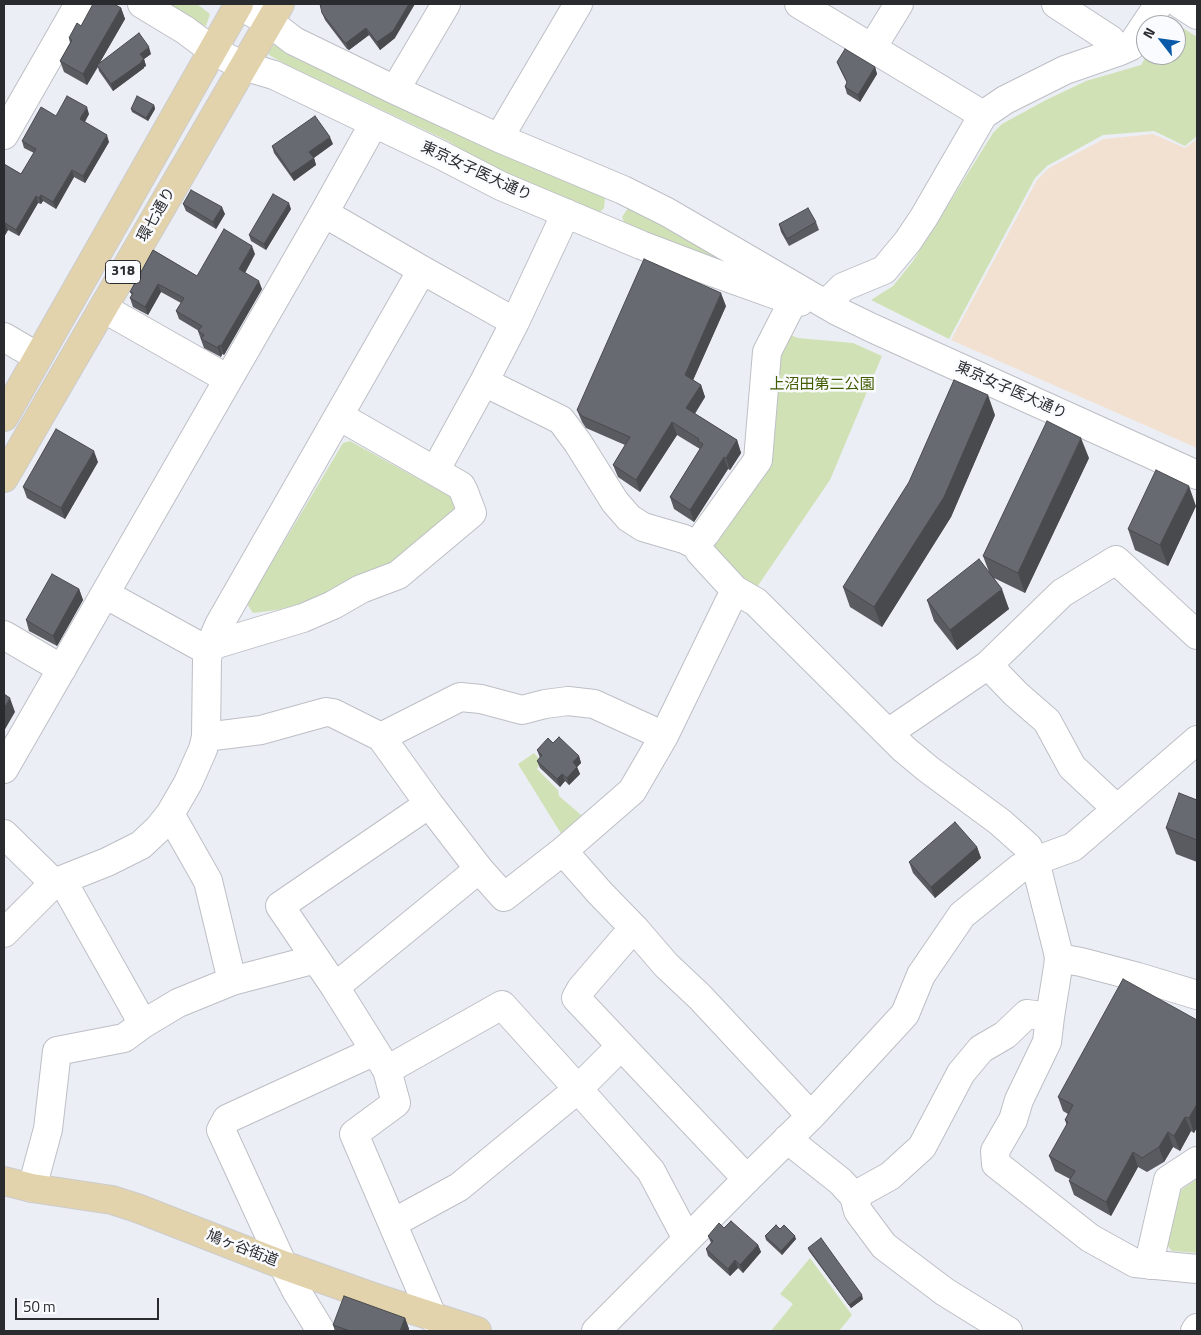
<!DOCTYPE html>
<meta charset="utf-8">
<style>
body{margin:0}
#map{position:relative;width:1201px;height:1335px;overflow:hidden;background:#eceef5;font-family:"Titillium Web",sans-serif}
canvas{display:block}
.frame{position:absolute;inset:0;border:5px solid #2a2b2e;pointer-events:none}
.north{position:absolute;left:1136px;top:15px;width:50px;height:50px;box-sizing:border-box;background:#fafbfe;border:1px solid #a7a8ab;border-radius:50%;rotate:300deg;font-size:14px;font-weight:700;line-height:20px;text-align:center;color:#2a2b2e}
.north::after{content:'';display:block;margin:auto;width:18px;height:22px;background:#095aa8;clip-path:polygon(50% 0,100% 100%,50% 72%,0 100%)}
.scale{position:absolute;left:15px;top:1298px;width:144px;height:22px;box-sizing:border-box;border:2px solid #2a2b2e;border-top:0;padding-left:6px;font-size:15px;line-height:18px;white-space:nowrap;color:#2a2b2e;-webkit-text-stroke:4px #fafbfe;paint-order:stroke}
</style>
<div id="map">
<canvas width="1201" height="1335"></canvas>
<div class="frame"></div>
<div class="north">N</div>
<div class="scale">50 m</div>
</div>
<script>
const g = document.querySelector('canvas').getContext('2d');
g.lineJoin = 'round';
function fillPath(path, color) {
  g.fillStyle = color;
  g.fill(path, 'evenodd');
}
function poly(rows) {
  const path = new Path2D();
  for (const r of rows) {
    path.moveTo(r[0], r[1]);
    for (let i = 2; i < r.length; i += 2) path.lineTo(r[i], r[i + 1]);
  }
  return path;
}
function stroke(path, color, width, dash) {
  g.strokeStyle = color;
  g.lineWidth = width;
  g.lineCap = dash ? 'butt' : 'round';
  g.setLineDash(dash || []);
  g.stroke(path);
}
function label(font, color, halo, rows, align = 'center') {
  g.font = font + ' "Titillium Web","Noto Sans JP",sans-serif';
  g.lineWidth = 5;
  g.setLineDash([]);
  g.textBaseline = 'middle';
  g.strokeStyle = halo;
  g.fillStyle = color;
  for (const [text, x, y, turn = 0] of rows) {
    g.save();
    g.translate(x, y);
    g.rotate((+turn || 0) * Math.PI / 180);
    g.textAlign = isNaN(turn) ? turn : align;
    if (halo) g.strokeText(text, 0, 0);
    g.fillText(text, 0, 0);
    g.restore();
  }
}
const education = poly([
 [1153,134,1185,148,1197,139,1197,448,951,340,1037,180,1049,168,1104,139]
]);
const green = poly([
 [161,4,197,4,210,14,206,26,174,12],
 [1176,25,1178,25,1197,37,1197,136,1185,146,1154,131,1103,135,1047,166,1035,178,949,339,871,300,893,286,913,261,993,133,1002,124,1046,100,1086,81,1141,65,1147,55,1176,55],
 [275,44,603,195,605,199,604,208,597,215,491,168,448,141,289,66,269,55,268,51],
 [628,208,643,209,773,283,627,229,622,217],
 [788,334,798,338,853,343,882,356,830,480,757,587,739,576,713,546,768,464,779,358],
 [350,441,453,498,456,508,390,563,358,575,315,600,277,610,253,613,247,604,343,443],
 [534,753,542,762,537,769,558,790,559,796,587,820,565,840,518,764],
 [1197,1179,1197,1253,1172,1251,1167,1245,1181,1190],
 [810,1258,852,1315,839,1331,771,1331,793,1304,780,1294]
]);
const minor = poly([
 [142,4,185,30,212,50,243,66,274,75,441,155,501,186,641,245,712,272,793,301,800,302],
 [237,4,269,22,294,41,395,90,499,138,623,190,667,212,837,311,872,328,1197,475],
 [799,4,983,115],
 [1056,4,1111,40,1120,51],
 [1180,4,1197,15],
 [872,48,899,4],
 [395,90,446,4],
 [4,135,79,4],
 [499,138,578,4],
 [324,213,422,270,515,322],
 [826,304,843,287,884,270,908,241,924,217,983,115,1005,100,1065,70,1120,51,1131,46,1159,4],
 [103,308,228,379],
 [4,337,38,357],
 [484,382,561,420,578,443,615,502,629,518,643,527,684,539,696,545,700,552,735,590,756,602,904,749,928,769,1000,822,1028,847,1035,861,1038,873,1057,948,1059,958,1081,962,1138,977,1197,995],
 [435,471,484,382,515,322,566,213],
 [696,545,705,534,758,460,767,352,793,301],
 [105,594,201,647,210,646,303,618,333,605,361,589,398,575,472,513,464,492,461,486,339,416],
 [4,635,62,669],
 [988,665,1016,694,1047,721,1072,767,1117,809],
 [888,733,988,665,1062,593,1116,560,1197,635],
 [206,737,261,730,326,712,333,713,381,737,429,804,479,869,504,897,563,851,632,791,664,736,735,590],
 [381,737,460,697,481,699,522,710,545,704,568,701,594,704,664,736],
 [4,769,324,213,374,123],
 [429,804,280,906,335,987,387,1070,396,1103,354,1134,433,1318],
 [170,814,208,881,232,981],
 [4,834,54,883],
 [563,851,600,893,635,929,666,965,700,997,811,1116],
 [62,880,143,1024,178,1003,232,981,316,959],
 [635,929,624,939,581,989,576,998,747,1179],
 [4,933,54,883,107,862,141,845,158,829,170,814,188,783,203,749,206,737,207,659,210,646,219,625,422,270],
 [1059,958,1058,967,1050,1017,1047,1042,1019,1100,1013,1120,995,1151,996,1164,1090,1238,1135,1263,1197,1269],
 [335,987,479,869],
 [387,1070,502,1005,578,1089,651,1171,687,1239],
 [787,1139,840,1181,854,1196,858,1211,884,1246,945,1292,1008,1331],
 [32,1188,48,1129,57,1051,124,1038,143,1024],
 [854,1196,890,1176,922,1147,961,1073,981,1049,1005,1035,1027,1014,1050,1017],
 [393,1223,459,1187,578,1089,621,1046],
 [1150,1265,1151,1254,1168,1180,1197,1161],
 [321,1331,297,1292,283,1265,221,1130,227,1119,375,1051],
 [596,1331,747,1179,811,1116,905,1014,921,975,962,915,1020,868,1035,861,1073,847,1197,740],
 [1195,1331,1197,1328]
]);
const major = poly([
 [4,417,239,4],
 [4,478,280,4],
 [4,1181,32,1188,112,1200,137,1208,283,1265,370,1296,477,1331]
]);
const wall = poly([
 [121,8,125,19,100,62,151,54,144,59,146,66,144,67,144,68,113,91,99,71,98,67,87,85,64,72,60,61,70,43,69,38,81,26],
 [322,13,395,38,380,50,369,35,349,50,347,49,325,20],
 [837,62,875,67,877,74,860,102,847,94,845,87,847,83,840,69],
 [154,105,155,109,148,121,132,112,131,109],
 [89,114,85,122,109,142,85,183,74,177,56,209,43,201,41,204,38,203,19,236,8,230,4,237,4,164,21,174,34,153,24,148,22,141,56,116],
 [333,144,314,158,316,165,294,181,274,153,272,146],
 [183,204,225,214,216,229,186,211],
 [291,209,266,250,251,241,249,235],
 [816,222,819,230,789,246,781,232,779,224],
 [153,250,197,276,255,254,245,273,262,289,224,355,222,354,221,357,204,348,198,331,199,331,179,319,176,311,181,303,161,292,148,315,133,307,130,298,132,295,130,292],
 [726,306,693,380,701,385,705,397,695,414,737,440,741,453,730,470,728,469,694,522,674,509,670,497,700,449,677,435,640,492,618,477,613,465,625,445,586,428,582,422,577,410],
 [995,415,951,517,882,627,850,607,843,587],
 [1089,458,1025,593,994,578,1009,609,957,650,934,621,927,600,989,572,983,556],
 [98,462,65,519,27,498,23,487],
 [1196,506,1168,566,1135,550,1128,529],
 [79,589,83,600,57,646,29,631,26,620],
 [553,743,579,756,581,763,577,767,580,774,569,785,565,781,560,787,540,768,537,761,540,758,537,750],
 [1197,800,1197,862,1176,854,1166,828],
 [977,847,981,858,935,898,913,873,909,862],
 [1197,1020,1197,1127,1194,1133,1191,1131,1180,1151,1173,1147,1164,1162,1147,1172,1138,1167,1111,1216,1074,1195,1069,1181,1070,1179,1055,1171,1049,1156,1067,1126,1065,1120,1068,1114,1063,1111,1058,1097],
 [724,1228,758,1245,761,1252,743,1273,738,1268,730,1276,708,1256,706,1249,711,1243,708,1236],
 [780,1229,796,1239,782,1255,766,1240,765,1236],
 [808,1248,863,1299,851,1308,809,1251],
 [405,1318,409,1329,408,1331,335,1331,333,1325]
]);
const shadedWall = poly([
 [409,4,415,4,395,38,380,50,377,42],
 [121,8,125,19,87,85,83,74],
 [366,28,369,35,349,50,346,43],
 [149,47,151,54,144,59,146,66,144,67,144,68,113,91,111,84,140,54],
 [875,67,877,74,860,102,858,95],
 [154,105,155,109,148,121,146,118],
 [87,107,89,114,82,126,80,119],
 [107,135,109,142,85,183,83,176],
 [330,137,333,144,312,159,309,152],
 [314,158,316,165,294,181,291,174],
 [72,170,74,177,56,209,53,202],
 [41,195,43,201,41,204,39,198],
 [36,196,38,203,19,236,16,230],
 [289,203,291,209,266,250,264,244],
 [222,207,225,214,216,229,213,222],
 [5,223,8,230,4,237,4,226],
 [252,246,255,254,242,278,239,269],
 [259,281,262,289,224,355,221,346],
 [158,284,161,292,148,315,145,307],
 [721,293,726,306,690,387,685,375],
 [219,345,222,354,221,357,218,348],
 [701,385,705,397,690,420,686,408],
 [988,395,995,415,951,517,882,627,874,607],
 [672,422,677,435,640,492,636,480],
 [1081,438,1089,458,1025,593,1018,573],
 [737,440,741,453,730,470,726,458],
 [94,451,98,462,65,519,61,508],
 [724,457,728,469,694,522,690,510],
 [1189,486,1196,506,1168,566,1160,545],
 [79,589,83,600,57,646,53,636],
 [1002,589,1009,609,957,650,950,630],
 [10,698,15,712,4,731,4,708],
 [579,756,581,763,577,767,580,774,569,785,567,778,573,762],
 [562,774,565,781,560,787,557,779],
 [977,847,981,858,935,898,931,887],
 [1197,1104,1197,1127,1194,1133,1189,1118],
 [1185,1117,1191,1131,1180,1151,1174,1136],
 [1168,1132,1173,1147,1164,1162,1159,1147],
 [1133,1152,1138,1167,1111,1216,1106,1202],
 [795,1236,796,1239,782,1255,781,1251],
 [758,1245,761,1252,743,1273,740,1265],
 [735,1260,738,1268,730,1276,728,1269],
 [862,1295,863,1299,851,1308,849,1305],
 [405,1318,409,1329,408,1331,400,1331]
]);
const building = poly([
 [93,4,114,4,121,8,83,74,60,61,72,40,69,38,77,23,81,26,93,4],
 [320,4,409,4,393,31,377,42,366,28,346,43,344,42,322,13,320,4],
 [139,33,149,47,140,54,144,59,141,61,142,62,111,84,97,65,139,33],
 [845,49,875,67,858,95,845,87,847,82,837,62,845,49],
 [67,96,87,107,80,119,107,135,83,176,72,170,53,202,41,195,39,198,36,196,16,230,5,223,4,226,4,164,21,174,36,149,22,141,41,107,56,116,67,96],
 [137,96,154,105,146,118,131,109,137,96],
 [315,116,330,137,309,152,314,158,291,174,272,146,315,116],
 [191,190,222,207,213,222,183,204,191,190],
 [273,194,289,203,264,244,249,235,273,194],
 [808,208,816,222,787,239,779,224,808,208],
 [224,229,252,246,239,269,259,281,221,346,219,345,218,348,201,339,204,335,198,331,202,326,176,311,184,298,158,284,145,307,130,298,133,293,130,292,153,250,197,276,224,229],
 [644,259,721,293,685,375,701,385,686,408,737,440,726,458,724,457,690,510,670,497,703,444,698,441,699,439,672,422,636,480,613,465,630,437,582,416,577,410,644,259],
 [954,380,988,395,944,497,874,607,843,587,909,482,954,380],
 [1047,421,1081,438,1018,573,983,556,1047,421],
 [56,429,94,451,61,508,23,487,56,429],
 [1156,470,1189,486,1160,545,1128,529,1156,470],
 [979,559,1002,589,950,630,927,600,979,559],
 [52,574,79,589,53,636,26,620,52,574],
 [4,694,10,698,4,708,4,694],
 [559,737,579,756,573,762,577,767,567,778,562,774,557,779,537,761,542,755,537,750,548,738,553,743,559,737],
 [1179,793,1197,800,1197,840,1166,828,1179,793],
 [955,822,977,847,931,887,909,862,955,822],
 [1123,979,1197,1020,1197,1104,1189,1118,1185,1117,1174,1136,1168,1132,1159,1147,1142,1158,1133,1152,1106,1202,1069,1181,1075,1171,1049,1156,1068,1122,1065,1120,1073,1105,1058,1097,1123,979],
 [731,1221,758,1245,740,1265,735,1260,728,1269,706,1249,713,1241,708,1236,719,1223,724,1228,731,1221],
 [776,1225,780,1229,784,1225,795,1236,781,1251,765,1236,776,1225],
 [821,1238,862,1295,849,1305,808,1248,821,1238],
 [344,1296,405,1318,400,1331,350,1331,333,1325,344,1296]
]);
const shields = [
 [123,272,35]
];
const shieldNames = [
 ["318",123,272]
];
const streetNames = [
 ["東京女子医大通り",476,172,25],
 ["環七通り",157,215,-60],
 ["東京女子医大通り",1011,391,24],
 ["鳩ヶ谷街道",242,1249,21]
];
const parkNames = [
 ["上沼田第二公園",822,385]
];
fillPath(education, '#f2e1d0');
fillPath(green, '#d0e2b5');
stroke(minor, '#bdbfc6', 30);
stroke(major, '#cccccd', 30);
stroke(minor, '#fff', 28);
stroke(major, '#e2d3ac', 28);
fillPath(wall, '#595b60');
fillPath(shadedWall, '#484a4e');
fillPath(building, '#676a70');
stroke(building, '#484a4e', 1);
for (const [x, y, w] of shields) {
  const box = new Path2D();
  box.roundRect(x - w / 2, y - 11.5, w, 23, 4);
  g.fillStyle = '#fafbfe';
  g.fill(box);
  stroke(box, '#2a2b2e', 1);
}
label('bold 14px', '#2a2b2e', null, shieldNames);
label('15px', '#2a2b2e', '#fafbfe', streetNames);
label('15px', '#425c00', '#fafbfe', parkNames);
</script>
